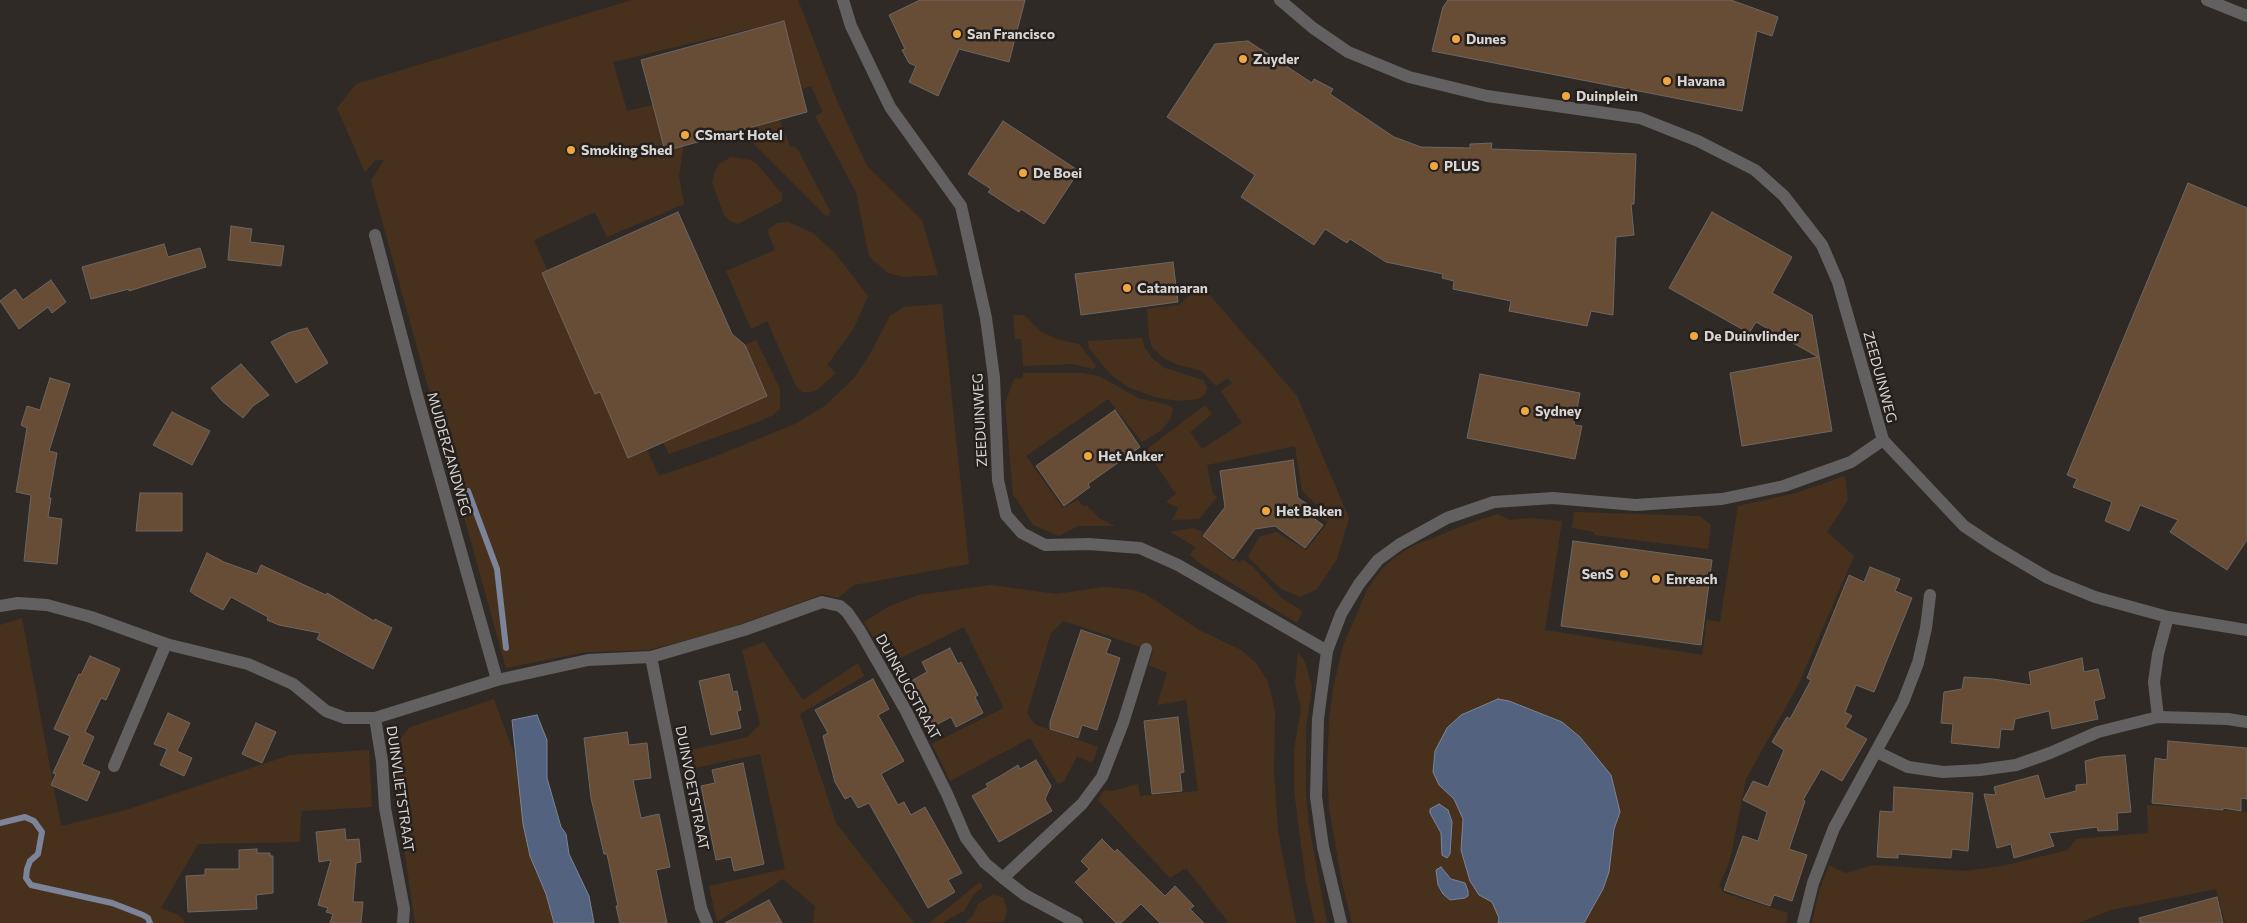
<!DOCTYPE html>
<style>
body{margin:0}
canvas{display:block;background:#2f2a26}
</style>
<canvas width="2247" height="923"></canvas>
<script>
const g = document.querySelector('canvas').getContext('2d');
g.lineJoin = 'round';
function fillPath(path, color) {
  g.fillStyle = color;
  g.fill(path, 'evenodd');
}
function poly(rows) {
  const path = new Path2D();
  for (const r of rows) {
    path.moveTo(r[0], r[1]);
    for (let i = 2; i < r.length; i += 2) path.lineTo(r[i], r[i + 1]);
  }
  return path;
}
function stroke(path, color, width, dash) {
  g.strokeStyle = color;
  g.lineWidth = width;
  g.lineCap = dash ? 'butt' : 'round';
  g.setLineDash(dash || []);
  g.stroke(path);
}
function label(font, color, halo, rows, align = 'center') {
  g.font = font + ' Commissioner,sans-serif';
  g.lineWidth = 5;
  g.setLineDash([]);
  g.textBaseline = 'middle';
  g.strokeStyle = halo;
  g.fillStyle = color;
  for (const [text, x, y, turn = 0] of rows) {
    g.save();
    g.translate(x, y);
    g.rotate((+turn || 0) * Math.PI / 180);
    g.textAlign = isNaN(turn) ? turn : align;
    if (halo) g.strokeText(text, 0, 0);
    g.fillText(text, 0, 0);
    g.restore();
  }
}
const green = poly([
 [632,0,798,0,837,101,867,166,922,220,938,275,904,277,888,273,869,256,856,192,815,116,823,112,811,86,802,89,784,21,613,62,627,111,653,105,680,136,683,149,679,176,684,204,607,237,595,212,534,240,547,270,542,273,595,394,600,392,628,458,647,450,659,476,709,459,795,424,825,406,855,377,870,354,890,316,904,307,942,304,969,564,854,585,838,598,823,594,733,627,649,650,586,652,506,668,371,181,384,160,376,160,365,172,337,108,356,84],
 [779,119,790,146,795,147,798,150,830,211,829,216,825,215,753,143,749,128],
 [731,157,750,160,756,163,782,194,782,201,738,224,730,221,724,215,712,182,715,172,719,164],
 [788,222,813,233,835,253,868,296,854,328,827,365,836,373,817,390,811,392,802,392,796,386,767,321,751,329,726,271,775,250,768,232,769,229,777,223],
 [1201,285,1297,396,1349,518,1337,559,1317,589,1300,597,1281,589,1248,557,1259,537,1276,532,1306,550,1328,522,1315,515,1321,509,1302,491,1295,446,1207,465,1213,494,1217,497,1199,519,1172,520,1178,508,1166,502,1176,494,1146,450,1205,405,1212,414,1190,432,1202,449,1242,423,1221,391,1232,383,1228,378,1216,386,1202,371,1176,364,1162,357,1152,347,1149,337,1147,309,1179,305],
 [1013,315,1024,315,1041,332,1060,340,1079,344,1096,366,1093,369,1073,364,1023,366,1021,339,1015,339],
 [1142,338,1145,348,1152,358,1165,368,1203,380,1207,387,1205,394,1198,399,1178,401,1155,397,1128,387,1110,374,1089,348,1088,341],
 [756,340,780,389,780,409,773,415,758,422,669,454,663,442,767,396,745,345],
 [1023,373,1081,373,1099,376,1138,398,1168,405,1173,408,1171,418,1162,430,1142,442,1108,399,1026,456,1063,508,1078,500,1084,507,1086,505,1099,518,1115,526,1078,526,1059,536,1033,525,1013,494,1005,403,1014,379,1023,378],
 [1845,476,1848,500,1827,532,1854,556,1799,683,1746,779,1730,860,1719,886,1724,893,1788,913,1786,923,1584,923,1603,889,1609,872,1614,829,1620,813,1529,709,1509,701,1439,785,1454,799,1463,819,1461,850,1479,895,1492,901,1499,918,1498,923,1352,923,1341,878,1329,807,1327,768,1329,722,1333,689,1343,646,1368,588,1381,570,1394,558,1411,547,1467,524,1497,514,1510,520,1530,518,1562,521,1545,630,1702,655,1707,620,1720,622,1738,506,1796,493],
 [1433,806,1451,816,1450,854,1442,855,1441,833,1430,813],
 [1441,868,1454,880,1443,894,1438,885,1436,870],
 [1574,512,1700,516,1711,525,1708,549,1594,535,1594,532,1572,528],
 [1193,528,1203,532,1201,536,1233,561,1236,559,1240,563,1242,559,1253,567,1280,597,1302,611,1297,623,1199,563,1190,555,1196,547,1170,532],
 [991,585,1056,594,1104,587,1134,590,1147,595,1199,630,1241,650,1256,663,1268,682,1275,711,1274,772,1278,832,1296,923,1229,923,1186,868,1170,878,1098,800,1104,790,1112,791,1138,784,1140,796,1198,791,1186,700,1157,705,1167,673,1149,665,1153,651,1064,621,1051,633,1027,713,1034,724,1098,747,1092,763,1077,756,1064,781,1058,784,1030,738,950,781,932,744,1004,708,964,627,890,663,864,622,888,607,918,595],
 [22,618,61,826,126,810,290,755,369,750,372,807,301,811,300,842,198,844,161,908,178,915,183,919,184,923,0,923,0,625],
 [764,642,803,700,858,663,864,676,800,714,836,823,914,923,813,923,815,906,783,879,717,922,709,886,785,869,760,754,685,770,681,752,748,737,760,724,742,650],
 [1298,653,1305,662,1312,688,1306,728,1306,795,1309,826,1327,923,1315,923,1306,882,1294,791,1294,750,1301,709,1295,683],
 [494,699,519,767,523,824,530,855,546,894,554,923,415,923,395,787,396,744,410,727],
 [2147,805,2247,812,2247,923,2225,923,2216,889,2111,910,2078,923,1812,923,1820,888,1829,865,1845,873,1874,865,1965,871,2002,866,2068,850,2076,839,2148,833],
 [980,882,983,887,974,894,964,911,942,923,929,923],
 [994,894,1003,898,1007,910,1004,922,964,923,973,916,978,904]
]);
const water = poly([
 [1498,699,1509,701,1562,722,1580,737,1611,775,1620,812,1614,829,1609,872,1603,889,1584,923,1498,923,1499,918,1492,902,1479,895,1470,881,1461,850,1463,819,1454,799,1439,785,1433,772,1435,751,1447,728,1461,715,1498,699],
 [537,715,547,740,547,778,561,827,566,834,569,854,589,896,594,923,554,923,546,894,530,856,523,824,512,720,537,715],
 [1439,804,1448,810,1452,822,1450,854,1447,858,1442,855,1441,833,1430,813,1430,809,1439,804],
 [1441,867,1451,879,1465,883,1468,891,1468,896,1465,898,1450,900,1443,894,1438,885,1436,870,1441,867]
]);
const stream = poly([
 [468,491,497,569,506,648],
 [0,823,25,817,34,821,42,832,38,854,30,861,27,869,26,878,31,885,112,903,143,915,148,918,150,923]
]);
const building = poly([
 [920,0,1025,0,1009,62,959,49,938,96,909,82,916,66,909,63,902,50,905,49,889,15,920,0],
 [1448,0,1731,0,1778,17,1772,36,1757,31,1742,111,1432,51,1443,7,1448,0],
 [784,21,807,112,665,151,641,60,784,21],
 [1248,41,1312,83,1314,79,1333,89,1330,94,1394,137,1421,147,1470,148,1470,144,1492,143,1491,149,1636,154,1634,204,1631,204,1634,235,1616,237,1613,315,1591,311,1587,326,1509,311,1511,301,1453,289,1454,281,1442,278,1443,274,1386,262,1350,239,1347,243,1325,229,1314,245,1241,197,1255,175,1167,117,1215,44,1248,41],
 [1003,121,1079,171,1044,224,1021,209,1019,212,988,192,991,189,968,174,1003,121],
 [2188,183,2247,208,2247,540,2227,570,2170,532,2178,520,2140,505,2129,531,2105,521,2112,502,2073,487,2077,479,2067,475,2188,183],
 [678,212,732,334,745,345,767,396,628,458,600,392,595,394,542,273,678,212],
 [1712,212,1792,257,1772,293,1812,315,1832,431,1742,446,1730,373,1818,357,1756,322,1749,333,1669,288,1712,212],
 [231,226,252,229,250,242,284,246,281,266,228,260,231,226],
 [164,244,168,257,200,248,206,267,129,291,129,289,91,299,82,267,164,244],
 [1173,262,1178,302,1081,315,1075,274,1173,262],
 [51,280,66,302,52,313,48,307,19,329,0,301,15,289,23,300,51,280],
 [307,328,328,363,296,383,271,342,288,333,307,328],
 [241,364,269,395,253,406,243,418,222,401,211,388,241,364],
 [1480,374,1580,393,1574,425,1582,426,1575,459,1467,438,1480,374],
 [50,378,70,384,49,451,57,453,49,498,51,498,48,517,62,519,57,564,24,561,31,495,16,492,27,428,21,425,27,406,40,410,50,378],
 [1115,410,1140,447,1088,484,1090,487,1064,506,1036,466,1115,410],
 [172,412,210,431,192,465,153,445,172,412],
 [1293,460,1298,498,1313,508,1308,514,1323,525,1305,548,1275,526,1255,529,1233,559,1203,536,1225,507,1220,471,1293,460],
 [140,493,182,493,182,531,136,531,140,493],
 [1573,541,1712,560,1701,645,1561,626,1573,541],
 [207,553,224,562,257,574,261,565,326,595,327,593,374,621,375,619,392,628,373,669,317,639,320,633,279,625,267,620,268,617,231,597,223,610,195,595,190,591,207,553],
 [1870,567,1900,579,1895,591,1912,598,1874,692,1856,685,1845,712,1852,716,1845,727,1867,739,1842,781,1821,769,1803,800,1805,801,1789,849,1807,855,1792,901,1774,895,1770,906,1724,890,1743,836,1758,841,1767,812,1743,800,1753,781,1768,787,1784,750,1772,742,1787,717,1790,719,1811,680,1807,678,1849,575,1864,582,1870,567],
 [1081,630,1111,640,1106,653,1120,658,1097,730,1082,725,1078,738,1050,729,1050,722,1081,630],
 [950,648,958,664,961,662,978,695,975,697,983,713,956,727,951,717,934,726,911,681,927,672,922,662,950,648],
 [90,656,120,669,106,700,101,698,85,732,94,737,82,764,100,772,87,801,51,785,56,774,53,773,70,736,54,729,79,674,81,675,90,656],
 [2082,658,2084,672,2098,669,2105,698,2094,701,2098,719,2052,729,2049,711,2015,719,2013,730,2001,729,1999,748,1951,743,1953,724,1941,723,1944,692,1962,689,1964,677,1993,679,2031,685,2029,672,2082,658],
 [729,674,733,692,737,691,741,710,737,711,741,728,711,735,699,681,729,674],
 [873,679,889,709,878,715,904,761,881,774,898,805,904,802,911,815,925,807,962,873,948,880,955,892,928,908,869,803,858,808,851,796,845,799,835,782,823,736,828,733,815,710,873,679],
 [168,713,190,723,177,751,192,758,184,776,160,765,167,749,154,744,168,713],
 [1178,717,1184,772,1180,773,1182,791,1152,794,1144,721,1178,717],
 [256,723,276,732,262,763,242,754,256,723],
 [627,732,629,745,647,743,651,778,633,780,641,818,659,814,670,867,656,870,667,923,620,923,616,906,618,906,607,854,604,854,591,798,584,738,627,732],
 [2168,741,2247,748,2247,799,2241,798,2241,811,2223,808,2223,810,2152,803,2155,758,2167,760,2168,741],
 [2125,755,2131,812,2117,813,2118,830,2098,831,2097,827,2049,833,2054,846,2014,858,2011,844,1997,848,1984,794,1996,795,1994,787,2038,775,2045,799,2076,791,2076,785,2087,784,2085,761,2101,757,2125,755],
 [1036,760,1051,786,1045,799,1052,811,999,842,972,796,988,787,986,784,1002,775,1018,765,1020,769,1036,760],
 [743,763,764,864,734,871,731,857,716,860,701,786,715,783,712,770,743,763],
 [1894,787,1973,793,1968,851,1952,849,1951,858,1898,854,1898,858,1877,857,1880,811,1893,812,1894,787],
 [345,829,346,840,359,839,361,862,356,863,353,902,363,902,361,923,330,923,333,914,326,912,328,908,318,905,331,860,319,862,316,832,345,829],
 [1102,839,1115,852,1117,849,1165,896,1175,886,1194,906,1190,909,1204,923,1160,923,1141,904,1121,923,1116,923,1075,882,1089,869,1081,861,1102,839],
 [257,849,257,853,270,853,270,856,273,856,273,893,256,895,257,909,188,912,186,876,205,875,205,869,239,869,239,850,257,849],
 [2217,897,2223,923,2140,923,2139,918,2217,897],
 [769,900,782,923,725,923,769,900]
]);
const minor = poly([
 [843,0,851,26,890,107,961,206,986,318,994,378,998,480,1006,515,1022,533,1045,545,1089,544,1140,548,1178,565,1327,651],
 [1280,0,1313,28,1348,52,1409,77,1487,96,1640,118,1698,141,1755,170,1784,196,1822,245,1838,282,1883,440],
 [2207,0,2247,16],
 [375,235,417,395,497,680],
 [651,657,701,908,707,923],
 [2158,717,2154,682,2158,654,2168,617],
 [375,718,382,761,385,808,404,909,403,923],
 [1877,752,1908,767,1943,772,1980,770,2016,765,2050,753,2098,732,2158,717,2228,719,2247,722],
 [114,766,166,644],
 [1003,878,1082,804,1102,777,1123,723,1146,649],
 [1803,923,1813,883,1834,828,1903,702,1918,663,1926,628,1930,595]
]);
const tertiary = poly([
 [0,606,18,603,47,605,91,617,166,644,248,664,293,684,326,711,345,718,375,718,497,680,588,660,651,657,744,630,822,602,840,606,847,612,860,631,906,711,947,794,966,838,985,863,1003,878,1025,895,1077,923],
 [1341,923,1323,847,1316,797,1318,719,1327,651,1341,614,1359,584,1378,560,1400,544,1447,518,1494,502,1553,498,1636,505,1722,499,1784,486,1851,462,1883,440,1964,526,1994,546,2048,578,2095,597,2168,617,2247,630]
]);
const markers = [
 [957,34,5,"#efa73e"],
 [1456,39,5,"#efa73e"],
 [1243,59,5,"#efa73e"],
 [1667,81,5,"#efa73e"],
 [1566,96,5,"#efa73e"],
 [685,135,5,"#efa73e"],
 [571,150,5,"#efa73e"],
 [1434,166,5,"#efa73e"],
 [1023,173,5,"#efa73e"],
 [1127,288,5,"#efa73e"],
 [1694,336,5,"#efa73e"],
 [1525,411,5,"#efa73e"],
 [1088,456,5,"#efa73e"],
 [1266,511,5,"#efa73e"],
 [1624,574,5,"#efa73e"],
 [1656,579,5,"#efa73e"]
];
const poiNames = [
 ["San Francisco",967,34],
 ["Dunes",1466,39],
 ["Zuyder",1253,59],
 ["Havana",1677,81],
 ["Duinplein",1576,96],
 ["CSmart Hotel",695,135],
 ["Smoking Shed",581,150],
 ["PLUS",1444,166],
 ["De Boei",1033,173],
 ["Catamaran",1137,288],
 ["De Duinvlinder",1704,336],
 ["Sydney",1535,411],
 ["Het Anker",1098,456],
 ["Het Baken",1276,511],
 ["SenS",1614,574,"right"],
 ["Enreach",1666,579]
];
const streetNames = [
 ["ZEEDUINWEG",1880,377,75],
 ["ZEEDUINWEG",980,420,-93],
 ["MUIDERZANDWEG",449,454,74],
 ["DUINRUGSTRAAT",908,687,61],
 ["DUINVOETSTRAAT",692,788,79],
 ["DUINVLIETSTRAAT",400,789,82]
];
fillPath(green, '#48311c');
fillPath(water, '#53627f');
stroke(water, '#7b8498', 1);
stroke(stream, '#7b8498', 6);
fillPath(building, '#684d36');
stroke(building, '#6c6662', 1);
stroke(minor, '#636061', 12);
stroke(tertiary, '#636061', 12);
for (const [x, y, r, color] of markers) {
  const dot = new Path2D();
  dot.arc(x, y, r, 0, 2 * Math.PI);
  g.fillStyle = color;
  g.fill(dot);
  stroke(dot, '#25201d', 2);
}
label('bold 14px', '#d8d5d3', '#25201d', poiNames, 'left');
label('14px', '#d8d5d3', '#25201d', streetNames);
</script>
